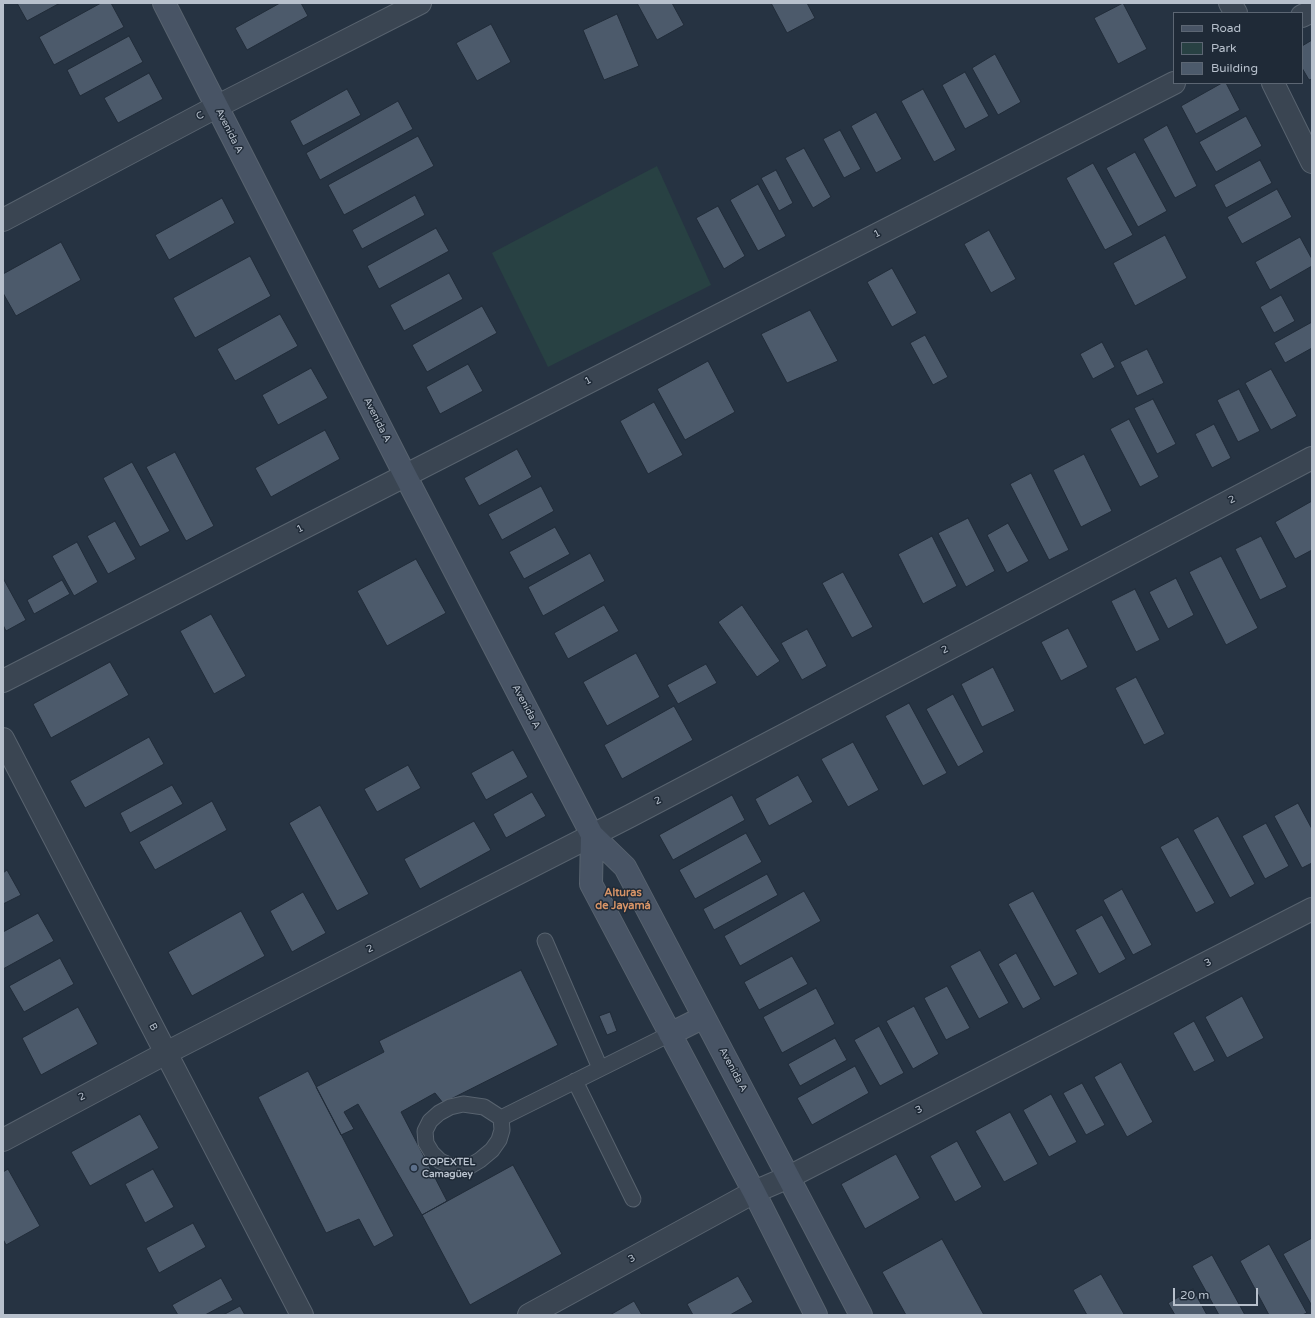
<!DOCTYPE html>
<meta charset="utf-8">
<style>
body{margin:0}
#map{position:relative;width:1315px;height:1318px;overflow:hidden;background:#263342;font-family:"Varela Round",sans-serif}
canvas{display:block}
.frame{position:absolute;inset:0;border:4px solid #b7c0cc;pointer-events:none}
.legend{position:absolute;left:1173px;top:12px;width:130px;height:72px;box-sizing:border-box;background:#1f2a37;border:1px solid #5c6673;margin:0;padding:5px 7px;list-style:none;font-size:12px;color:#b7c0cc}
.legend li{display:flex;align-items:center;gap:8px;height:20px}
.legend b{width:20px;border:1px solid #5c6673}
.scale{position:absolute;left:1173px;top:1288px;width:85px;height:18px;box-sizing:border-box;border:2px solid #b7c0cc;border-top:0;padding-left:5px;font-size:12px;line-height:14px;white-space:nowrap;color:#b7c0cc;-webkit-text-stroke:3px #1f2a37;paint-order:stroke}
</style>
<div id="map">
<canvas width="1315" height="1318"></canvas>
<div class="frame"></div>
<ul class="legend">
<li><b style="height:5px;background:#485465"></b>Road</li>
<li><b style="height:11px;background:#284143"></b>Park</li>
<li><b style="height:11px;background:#4c5a6b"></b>Building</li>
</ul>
<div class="scale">20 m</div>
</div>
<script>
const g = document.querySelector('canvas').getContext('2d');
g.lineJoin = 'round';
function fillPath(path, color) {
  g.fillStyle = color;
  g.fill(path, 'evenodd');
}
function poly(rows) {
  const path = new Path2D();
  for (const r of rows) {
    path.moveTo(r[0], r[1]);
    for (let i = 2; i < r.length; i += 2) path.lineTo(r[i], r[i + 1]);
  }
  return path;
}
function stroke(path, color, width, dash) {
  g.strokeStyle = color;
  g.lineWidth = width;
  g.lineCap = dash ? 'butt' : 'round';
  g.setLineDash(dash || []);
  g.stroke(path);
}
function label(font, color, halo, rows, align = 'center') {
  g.font = font + ' "Varela Round",sans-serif';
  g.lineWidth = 3;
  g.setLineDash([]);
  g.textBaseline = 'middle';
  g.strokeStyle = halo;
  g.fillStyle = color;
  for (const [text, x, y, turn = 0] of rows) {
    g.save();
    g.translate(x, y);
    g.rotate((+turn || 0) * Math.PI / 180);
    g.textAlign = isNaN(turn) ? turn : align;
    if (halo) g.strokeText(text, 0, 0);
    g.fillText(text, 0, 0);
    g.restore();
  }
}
const green = poly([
 [657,166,711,285,548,367,492,253]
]);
const building = poly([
 [17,3,60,3,27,21,17,3],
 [101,3,111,3,124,27,54,65,39,37,101,3],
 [280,3,301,3,308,16,247,50,235,28,280,3],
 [637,3,672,3,684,25,657,40,637,3],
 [771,3,807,3,815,18,787,33,771,3],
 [1123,3,1147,49,1118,64,1094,18,1123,3],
 [617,14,639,66,604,80,583,30,617,14],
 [491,24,511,62,477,81,456,43,491,24],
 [129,36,143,62,80,96,67,70,129,36],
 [1312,40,1312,79,1309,80,1302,68,1302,46,1312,40],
 [995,54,1021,102,998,115,972,68,995,54],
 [965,72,989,116,965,129,942,85,965,72],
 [149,73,163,99,118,123,104,98,149,73],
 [1222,83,1226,83,1240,110,1196,134,1181,106,1222,83],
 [347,89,361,115,303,146,290,121,347,89],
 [923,89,956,150,934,162,901,101,923,89],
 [398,101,413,129,320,180,306,153,398,101],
 [876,112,902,159,876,173,851,126,876,112],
 [1246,116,1262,146,1216,172,1199,142,1246,116],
 [1167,125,1197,186,1175,198,1143,139,1167,125],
 [840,130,861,169,844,178,823,139,840,130],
 [418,136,434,166,344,215,328,185,418,136],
 [804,148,831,197,813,208,785,158,804,148],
 [1135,152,1167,211,1138,227,1106,168,1135,152],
 [1260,160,1272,183,1226,208,1214,185,1260,160],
 [1093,163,1133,235,1105,250,1066,178,1093,163],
 [776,170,793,203,779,211,761,178,776,170],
 [758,184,786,236,758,251,730,200,758,184],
 [1277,189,1292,217,1242,244,1227,217,1277,189],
 [415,195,425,215,362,249,352,230,415,195],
 [222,198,235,223,169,260,155,235,222,198],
 [718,206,745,256,724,269,696,218,718,206],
 [436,228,449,251,379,289,367,266,436,228],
 [989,230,1016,279,991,293,964,244,989,230],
 [1165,235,1187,278,1135,306,1113,263,1165,235],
 [1300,237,1312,259,1312,266,1270,290,1255,262,1300,237],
 [61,242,81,280,16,316,3,293,3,274,61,242],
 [250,256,271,296,195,338,173,298,250,256],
 [892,268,917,313,892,327,867,282,892,268],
 [449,273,463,299,404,331,390,305,449,273],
 [1281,295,1295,321,1274,333,1260,307,1281,295],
 [482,306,497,333,427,372,412,345,482,306],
 [810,310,838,361,787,383,761,334,810,310],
 [280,314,298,346,235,381,217,349,280,314],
 [1312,322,1312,348,1285,363,1274,343,1312,322],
 [925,335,948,377,933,385,910,343,925,335],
 [1102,342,1115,367,1093,379,1080,354,1102,342],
 [1147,349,1164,383,1137,396,1120,362,1147,349],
 [708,361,735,412,685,440,657,389,708,361],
 [468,364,483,391,440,414,426,387,468,364],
 [311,368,328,398,278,425,262,395,311,368],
 [1271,369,1297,416,1271,430,1245,383,1271,369],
 [1239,389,1260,431,1238,442,1217,400,1239,389],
 [1153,399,1176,444,1157,454,1134,408,1153,399],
 [654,402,683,455,648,474,620,421,654,402],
 [1129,419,1159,477,1140,487,1110,429,1129,419],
 [1214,424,1231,458,1212,468,1195,434,1214,424],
 [325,430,340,459,271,497,255,468,325,430],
 [517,449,532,477,479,506,464,478,517,449],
 [175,452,214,526,186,541,146,467,175,452],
 [1084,454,1112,511,1081,527,1053,470,1084,454],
 [132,462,170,531,140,547,103,478,132,462],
 [1031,473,1069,550,1049,560,1010,484,1031,473],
 [541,486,554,511,502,540,488,514,541,486],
 [1312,501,1312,550,1295,559,1275,522,1312,501],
 [968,518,995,571,966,587,938,533,968,518],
 [115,521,136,559,108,574,87,536,115,521],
 [1008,523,1029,561,1007,573,987,535,1008,523],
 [555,527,570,554,524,579,509,552,555,527],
 [932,536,957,586,923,604,898,554,932,536],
 [1261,536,1287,587,1260,600,1235,549,1261,536],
 [77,542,98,582,74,596,52,556,77,542],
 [590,553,605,581,543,616,528,587,590,553],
 [1221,556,1258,628,1226,645,1189,572,1221,556],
 [416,559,446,613,387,646,357,591,416,559],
 [843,572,873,627,852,638,822,583,843,572],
 [3,578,26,620,6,631,3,625,3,578],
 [1176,578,1194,615,1168,629,1149,592,1176,578],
 [62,580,70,594,34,614,27,600,62,580],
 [1135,589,1160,640,1136,652,1111,601,1135,589],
 [604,605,619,631,568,659,554,633,604,605],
 [742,605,780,661,757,677,718,622,742,605],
 [211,614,246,676,214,694,180,631,211,614],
 [1068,628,1088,667,1061,681,1041,642,1068,628],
 [807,629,827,666,802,680,781,643,807,629],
 [636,653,660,697,607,726,583,682,636,653],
 [110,662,129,695,51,738,33,704,110,662],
 [706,664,717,683,678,704,667,685,706,664],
 [993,667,1015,711,982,727,961,684,993,667],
 [1136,677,1165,734,1144,745,1115,688,1136,677],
 [953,694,984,752,958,767,926,709,953,694],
 [909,703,947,773,923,786,885,716,909,703],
 [674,706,693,740,622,779,604,745,674,706],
 [149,737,164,764,85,808,70,781,149,737],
 [853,742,879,790,848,807,821,759,853,742],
 [513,750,528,777,486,800,471,773,513,750],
 [408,765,421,788,377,812,364,789,408,765],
 [798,775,813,802,769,826,755,799,798,775],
 [172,785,183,804,130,833,120,813,172,785],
 [532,792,546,816,506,838,493,814,532,792],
 [732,795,745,820,673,860,659,835,732,795],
 [212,801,227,830,155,870,139,842,212,801],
 [1298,803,1312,829,1312,863,1302,868,1274,816,1298,803],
 [320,805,369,894,337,911,289,823,320,805],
 [1218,816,1255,884,1230,898,1193,830,1218,816],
 [474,821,491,850,420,889,404,859,474,821],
 [1266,823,1289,866,1265,879,1242,836,1266,823],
 [746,833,762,862,695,899,679,870,746,833],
 [1178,837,1215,903,1196,913,1160,847,1178,837],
 [7,870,21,895,3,904,3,873,7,870],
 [767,874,778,895,714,930,703,909,767,874],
 [1122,889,1152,945,1133,955,1103,900,1122,889],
 [804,891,821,921,740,966,724,936,804,891],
 [1033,891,1078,974,1054,987,1008,904,1033,891],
 [303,892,326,933,292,952,270,911,303,892],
 [241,911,265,956,192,996,168,952,241,911],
 [38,913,54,941,3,969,3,932,38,913],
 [1102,915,1126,959,1099,974,1075,930,1102,915],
 [980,950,1009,1003,979,1019,950,966,980,950],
 [1016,953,1041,999,1023,1009,998,964,1016,953],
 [792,956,808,984,759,1010,744,982,792,956],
 [60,958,74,984,24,1012,9,986,60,958],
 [521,970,558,1045,443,1103,435,1093,401,1112,447,1201,422,1215,358,1104,344,1112,354,1129,341,1135,316,1087,384,1052,379,1041,521,970],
 [947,986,970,1028,946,1040,924,998,947,986],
 [816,988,835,1024,782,1053,763,1017,816,988],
 [1242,996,1264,1038,1227,1058,1205,1017,1242,996],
 [914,1006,939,1054,913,1069,886,1021,914,1006],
 [78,1007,98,1044,41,1075,22,1038,78,1007],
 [610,1012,617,1031,607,1035,599,1016,610,1012],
 [1194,1021,1215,1061,1194,1072,1173,1033,1194,1021],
 [879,1026,904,1073,880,1086,854,1040,879,1026],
 [835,1038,847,1060,800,1086,788,1064,835,1038],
 [1121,1062,1153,1122,1127,1137,1094,1077,1121,1062],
 [855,1066,869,1093,812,1125,797,1098,855,1066],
 [308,1071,394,1236,374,1247,359,1219,326,1233,258,1097,308,1071],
 [1082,1083,1105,1125,1086,1135,1063,1093,1082,1083],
 [1051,1094,1077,1142,1049,1157,1023,1110,1051,1094],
 [1010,1112,1038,1164,1004,1182,975,1131,1010,1112],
 [140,1114,159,1148,90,1186,71,1152,140,1114],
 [957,1141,982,1187,955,1202,930,1156,957,1141],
 [896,1154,920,1198,865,1229,841,1184,896,1154],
 [513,1165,562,1254,470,1305,422,1215,513,1165],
 [8,1169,40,1226,6,1245,3,1239,3,1172,8,1169],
 [153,1169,174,1207,145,1223,125,1184,153,1169],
 [193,1223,206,1247,159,1273,146,1248,193,1223],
 [1312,1238,1312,1306,1283,1254,1312,1238],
 [942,1239,984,1315,906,1315,882,1272,942,1239],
 [1269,1244,1307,1313,1302,1315,1269,1315,1240,1261,1269,1244],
 [1212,1255,1245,1315,1219,1315,1192,1266,1212,1255],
 [1101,1274,1124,1314,1122,1315,1087,1315,1073,1290,1101,1274],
 [738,1276,753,1302,730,1315,693,1315,687,1304,738,1276],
 [221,1278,233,1300,205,1315,178,1315,172,1305,221,1278],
 [1193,1289,1207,1315,1175,1315,1168,1303,1193,1289],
 [634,1301,642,1315,610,1315,634,1301],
 [240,1306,245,1315,223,1315,240,1306]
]);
const service = poly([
 [545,941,600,1068],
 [575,1081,633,1199],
 [463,1104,484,1107,501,1118,502,1130,499,1140,492,1150,480,1160,470,1166,459,1169,440,1161,432,1153,426,1143,425,1131,430,1121,439,1113,450,1107,463,1104],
 [501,1118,670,1034]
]);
const minor = poly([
 [1230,3,1236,13],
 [1302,16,1312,11],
 [1273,83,1312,162],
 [3,220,216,107,420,3],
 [3,681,1174,83],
 [3,739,302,1315],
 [3,1140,166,1053,630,816,1312,458],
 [789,1177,1312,909]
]);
const tertiary = poly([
 [529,1315,754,1192,789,1177]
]);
const secondary = poly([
 [164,3,405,475,592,835,625,867,861,1315],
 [592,835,591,884,754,1192,816,1315],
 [670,1034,704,1017]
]);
const markers = [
 [414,1168,4,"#5c6f8a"]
];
const streetNames = [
 ["C",200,116,-28],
 ["Avenida A",229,131,63],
 ["1",877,234,-27],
 ["1",588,381,-27],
 ["Avenida A",377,420,63],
 ["2",1232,500,-28],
 ["1",300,529,-27],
 ["2",945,650,-28],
 ["Avenida A",526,707,62],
 ["2",658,801,-28],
 ["2",370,949,-27],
 ["3",1208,963,-27],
 ["B",153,1027,62],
 ["Avenida A",733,1070,62],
 ["2",82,1097,-28],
 ["3",919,1110,-27],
 ["3",632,1259,-29]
];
const poiNames = [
 ["COPEXTEL",422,1162],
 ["Camagüey",422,1174]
];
const neighbourhoodNames = [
 ["Alturas",623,893],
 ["de Jayamá",623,906]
];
fillPath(green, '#284143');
fillPath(building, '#4c5a6b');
stroke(building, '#212c39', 1);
stroke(service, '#58636f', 17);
stroke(minor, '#58636f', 24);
stroke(tertiary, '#58636f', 24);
stroke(secondary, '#58636f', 24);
stroke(service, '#3a4552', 15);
stroke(minor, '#3a4552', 22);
stroke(tertiary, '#3a4552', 22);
stroke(secondary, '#485465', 22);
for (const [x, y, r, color] of markers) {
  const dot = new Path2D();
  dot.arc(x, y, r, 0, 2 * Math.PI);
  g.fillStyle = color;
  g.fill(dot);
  stroke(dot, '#1f2a37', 1.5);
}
label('10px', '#b7c0cc', '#1f2a37', streetNames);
label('bold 10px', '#b7c0cc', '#1f2a37', poiNames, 'left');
label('bold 11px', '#d79467', '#1f2a37', neighbourhoodNames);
</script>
